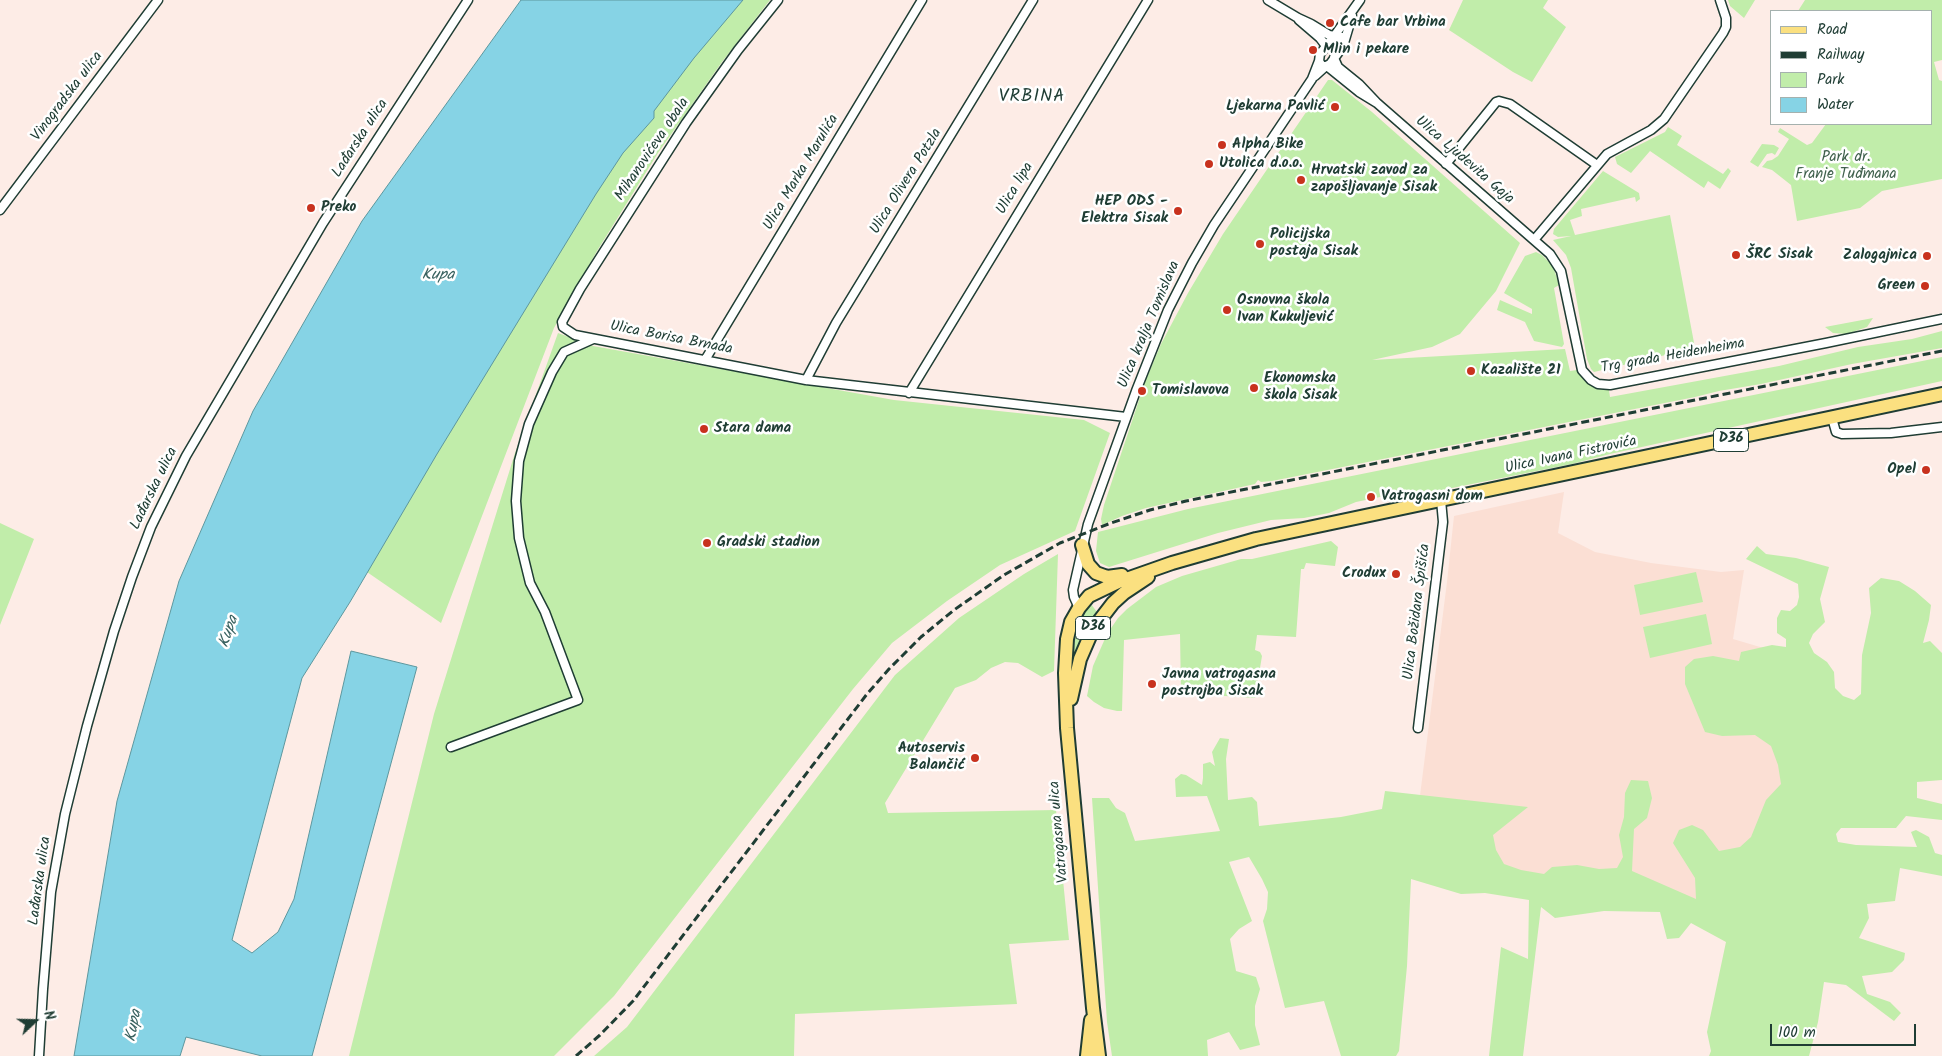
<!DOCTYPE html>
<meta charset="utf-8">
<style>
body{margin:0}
#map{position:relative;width:1942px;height:1056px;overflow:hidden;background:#fdece6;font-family:Kalam,sans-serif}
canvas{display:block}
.legend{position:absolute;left:1770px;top:10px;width:162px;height:115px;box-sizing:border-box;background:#fff;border:1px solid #a5b1ae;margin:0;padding:6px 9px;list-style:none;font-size:15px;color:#1f3d34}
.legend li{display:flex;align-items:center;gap:10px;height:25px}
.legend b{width:25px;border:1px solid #a5b1ae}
.north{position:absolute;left:10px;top:996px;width:50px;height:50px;-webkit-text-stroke:4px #fff;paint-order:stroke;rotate:69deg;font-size:14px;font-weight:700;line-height:20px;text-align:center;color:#1f3d34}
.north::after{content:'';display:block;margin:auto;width:18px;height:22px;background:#1f3d34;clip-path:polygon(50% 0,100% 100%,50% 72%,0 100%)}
.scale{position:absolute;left:1770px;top:1024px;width:146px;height:22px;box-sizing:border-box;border:2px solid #1f3d34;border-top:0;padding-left:6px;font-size:15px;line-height:18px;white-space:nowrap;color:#1f3d34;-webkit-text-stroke:4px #fff;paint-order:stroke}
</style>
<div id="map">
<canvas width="1942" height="1056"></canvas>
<ul class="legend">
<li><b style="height:6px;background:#fbe080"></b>Road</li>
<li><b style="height:6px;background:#1f3d34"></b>Railway</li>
<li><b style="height:14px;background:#c1edaa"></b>Park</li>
<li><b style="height:14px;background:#86d3e5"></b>Water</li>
</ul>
<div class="north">N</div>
<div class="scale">100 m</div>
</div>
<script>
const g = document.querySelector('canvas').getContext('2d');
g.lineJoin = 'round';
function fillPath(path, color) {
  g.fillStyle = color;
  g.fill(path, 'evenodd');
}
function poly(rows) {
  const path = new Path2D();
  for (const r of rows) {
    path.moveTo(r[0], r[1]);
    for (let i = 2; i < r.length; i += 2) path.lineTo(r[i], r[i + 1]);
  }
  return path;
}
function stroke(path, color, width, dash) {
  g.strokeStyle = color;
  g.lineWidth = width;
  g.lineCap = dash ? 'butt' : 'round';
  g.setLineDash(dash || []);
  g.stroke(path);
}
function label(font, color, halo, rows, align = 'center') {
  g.font = font + ' Kalam,sans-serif';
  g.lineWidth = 5;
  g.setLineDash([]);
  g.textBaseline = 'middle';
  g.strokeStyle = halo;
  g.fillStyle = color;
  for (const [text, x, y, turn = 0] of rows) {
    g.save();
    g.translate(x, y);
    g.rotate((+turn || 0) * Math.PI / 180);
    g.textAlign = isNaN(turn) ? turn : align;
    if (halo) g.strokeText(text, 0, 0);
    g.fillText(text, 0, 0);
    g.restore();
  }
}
const built = poly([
 [1564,492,1558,533,1595,552,1651,563,1721,572,1744,570,1733,639,1794,657,1824,672,1757,932,1544,887,1413,851,1447,582,1454,516]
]);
const green = poly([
 [654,0,770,0,722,62,658,153,597,251,554,328,441,623,335,550],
 [1463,0,1548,0,1543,8,1566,27,1532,82,1513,72,1449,30],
 [1728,0,1755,0,1744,18,1730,6],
 [1805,0,1942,0,1942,60,1934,62,1939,80,1942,81,1942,179,1882,191,1860,208,1797,221,1791,185,1772,170,1762,167,1767,161,1772,160,1778,156,1789,139,1778,132,1780,128,1807,145,1812,143,1826,124,1931,124,1931,11,1798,11],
 [1328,80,1332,80,1372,112,1520,243,1496,291,1460,334,1432,347,1372,360,1565,349,1570,371,1577,370,1583,379,1590,385,1600,389,1609,390,1610,397,1779,366,1858,347,1912,339,1942,331,1942,348,1852,364,1761,384,1719,391,1695,397,1272,481,1261,482,1258,480,1255,484,1146,508,1122,516,1102,525,1101,519,1104,505,1145,382,1161,344,1188,293,1223,234],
 [1668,127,1682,136,1677,145,1723,174,1728,168,1731,171,1720,189,1708,181,1704,188,1650,151,1631,173,1617,164,1615,157,1665,132],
 [1762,144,1774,145,1779,148,1775,155,1772,153,1767,154,1758,167,1750,162],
 [1603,171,1639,193,1640,199,1636,202,1635,197,1581,209,1582,216,1570,220,1575,235,1670,215,1695,348,1594,372,1591,369,1587,359,1571,268,1566,255,1553,240,1571,236,1558,237,1553,234,1554,229],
 [1536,252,1542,255,1553,266,1559,285,1554,288,1564,344,1562,347,1534,341,1525,322,1497,310,1500,300,1532,314,1532,309,1504,293,1525,256],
 [1873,318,1867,327,1847,334,1833,333,1825,327],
 [558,333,593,346,894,400,1084,420,1110,433,1075,531,1000,565,947,601,892,643,853,689,614,996,554,1056,349,1056,434,714,515,453],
 [1942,357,1942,381,1610,454,1572,464,1427,493,1385,496,1356,502,1329,513,1304,518,1271,520,1218,533,1109,567,1100,563,1096,551,1098,532,1188,509],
 [0,523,34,539,0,625],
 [1331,541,1338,547,1335,566,1306,563,1304,569,1301,569,1296,637,1257,635,1255,650,1260,652,1262,656,1255,698,1181,693,1180,634,1124,640,1122,711,1117,711,1104,708,1094,702,1087,696,1093,666,1107,634,1118,618,1127,609,1156,587,1182,576,1241,559,1252,559],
 [1757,546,1766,554,1796,558,1829,567,1820,599,1825,622,1813,634,1809,643,1814,653,1827,662,1834,672,1835,688,1843,696,1854,700,1861,694,1862,655,1871,613,1869,588,1881,578,1899,581,1915,591,1931,605,1929,620,1923,643,1930,641,1942,653,1942,780,1917,782,1917,798,1942,804,1942,820,1906,816,1896,828,1841,828,1836,834,1838,842,1856,845,1917,847,1911,832,1916,830,1929,837,1935,853,1942,855,1942,876,1900,868,1895,901,1867,904,1869,918,1859,938,1905,953,1904,960,1892,972,1862,976,1867,994,1890,1002,1901,1013,1894,1021,1846,985,1824,982,1818,1022,1809,1056,1709,1056,1711,1051,1707,1032,1726,942,1691,923,1679,938,1667,939,1660,912,1604,911,1555,918,1541,907,1523,1056,1489,1056,1501,947,1528,959,1529,900,1485,893,1461,894,1411,879,1407,966,1399,1051,1396,1056,1341,1056,1324,1001,1285,1008,1263,921,1267,909,1268,892,1262,879,1249,857,1229,862,1252,921,1239,929,1230,939,1236,971,1256,977,1260,989,1255,1006,1255,1025,1260,1045,1240,1050,1229,1032,1207,1040,1208,1056,1112,1056,1107,1022,1092,798,1109,798,1116,808,1125,813,1135,841,1220,831,1207,796,1176,797,1175,779,1181,774,1186,775,1202,785,1203,778,1203,764,1210,762,1215,766,1212,752,1220,738,1229,739,1226,759,1228,800,1252,797,1257,802,1259,826,1341,817,1382,809,1385,791,1528,807,1493,835,1496,850,1504,864,1521,870,1544,874,1552,867,1577,865,1599,869,1617,868,1623,857,1619,835,1624,817,1625,793,1631,780,1648,781,1652,798,1647,818,1634,829,1632,871,1696,899,1695,878,1673,843,1679,830,1692,825,1703,830,1719,851,1740,847,1751,837,1766,800,1781,784,1778,765,1771,746,1755,735,1722,736,1705,732,1685,684,1685,667,1694,659,1713,656,1739,661,1741,652,1772,645,1786,647,1786,639,1777,633,1777,618,1781,610,1790,611,1797,605,1799,597,1798,584,1746,559],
 [1058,554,1054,671,1042,677,1018,663,1005,662,991,668,976,680,955,688,885,803,888,813,1056,810,1069,940,1009,944,1017,1004,795,1014,794,1056,594,1056,627,1027,895,675,959,618,1024,574],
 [1696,572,1703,602,1640,615,1634,585],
 [1091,604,1097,612,1091,622,1075,657,1073,655,1077,621,1083,611],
 [1706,614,1712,644,1650,658,1643,627]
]);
const water = poly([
 [521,0,743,0,694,58,654,111,654,118,623,153,596,194,437,454,350,602,302,678,232,940,252,953,278,932,294,899,351,651,417,667,312,1056,262,1056,186,1037,180,1056,74,1056,117,801,179,581,253,411,362,221,521,0]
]);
const minor = poly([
 [778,0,738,50,686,123,580,289,562,322,563,327,575,335,806,380,1126,417],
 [1268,0,1298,18,1311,24,1329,35,1334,36],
 [1299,20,1320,38,1326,46],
 [1335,35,1342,37,1344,45,1330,64,1326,66,1322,66,1319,61,1320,54,1335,35],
 [1335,35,1360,0],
 [1344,43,1352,16],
 [1315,76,1326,66,1328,67,1359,92,1377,103,1359,84,1338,67,1334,58],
 [1377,103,1550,254,1561,271,1582,370,1591,380,1598,384,1610,385,1826,343,1942,319],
 [1446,164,1496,102,1499,101,1510,104,1597,165],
 [0,210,158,0],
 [1534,240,1607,154,1651,130,1664,119,1723,33,1726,27,1726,18,1720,0],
 [705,360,922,0],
 [806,380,836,323,1033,0],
 [909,393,1148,0],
 [1832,418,1836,432,1842,434,1891,433,1942,427],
 [1079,608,1074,597,1073,590,1088,524,1136,391,1168,310,1192,263,1214,225,1312,79,1319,61],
 [1418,728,1443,522,1441,500],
 [451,747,578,700,545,612,530,583,519,538,516,501,519,461,529,424,552,372,564,352,593,339],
 [39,1056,43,989,51,892,65,814,87,726,114,631,132,577,151,527,186,456,323,223,468,0]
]);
const primary = poly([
 [1082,545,1088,564,1096,573,1107,577,1122,575],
 [1071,699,1080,659,1093,629,1113,603,1124,593,1148,577],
 [1087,1056,1091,1020],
 [1099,1056,1093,1008,1067,728,1065,673,1067,639,1071,622,1079,608,1089,596,1118,582,1172,563,1256,539,1942,394]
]);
const rail = poly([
 [576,1056,600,1035,633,1001,867,694,889,669,921,637,954,610,1004,575,1060,543,1111,523,1150,510,1186,501,1942,351]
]);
const markers = [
 [1330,23,5,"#c8321e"],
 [1313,50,5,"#c8321e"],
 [1335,107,5,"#c8321e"],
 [1222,145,5,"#c8321e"],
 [1209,164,5,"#c8321e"],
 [1301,180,5,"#c8321e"],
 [311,208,5,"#c8321e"],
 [1178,211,5,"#c8321e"],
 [1260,244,5,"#c8321e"],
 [1736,255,5,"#c8321e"],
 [1927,256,5,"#c8321e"],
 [1925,286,5,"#c8321e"],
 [1227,310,5,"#c8321e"],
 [1471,371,5,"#c8321e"],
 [1254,388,5,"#c8321e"],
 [1142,391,5,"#c8321e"],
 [704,429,5,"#c8321e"],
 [1926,470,5,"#c8321e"],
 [1371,497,5,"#c8321e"],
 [707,543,5,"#c8321e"],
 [1396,574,5,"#c8321e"],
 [1152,684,5,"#c8321e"],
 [975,758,5,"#c8321e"]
];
const shields = [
 [1731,440,35],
 [1093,628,35]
];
const shieldNames = [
 ["D36",1731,440],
 ["D36",1093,628]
];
const poiNames = [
 ["Cafe bar Vrbina",1340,23],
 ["Mlin i pekare",1323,50],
 ["Ljekarna Pavlić",1325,107,"right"],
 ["Alpha Bike",1232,145],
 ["Utolica d.o.o.",1219,164],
 ["Hrvatski zavod za",1311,171],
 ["zapošljavanje Sisak",1311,188],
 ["HEP ODS -",1168,202,"right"],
 ["Elektra Sisak",1168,219,"right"],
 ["Preko",321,208],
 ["Policijska",1270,235],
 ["postaja Sisak",1270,252],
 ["ŠRC Sisak",1746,255],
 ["Zalogajnica",1917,256,"right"],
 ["Green",1915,286,"right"],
 ["Osnovna škola",1237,301],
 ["Ivan Kukuljević",1237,318],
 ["Kazalište 21",1481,371],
 ["Ekonomska",1264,379],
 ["škola Sisak",1264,396],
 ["Tomislavova",1152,391],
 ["Stara dama",714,429],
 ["Opel",1916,470,"right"],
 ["Vatrogasni dom",1381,497],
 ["Gradski stadion",717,543],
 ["Crodux",1386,574,"right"],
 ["Javna vatrogasna",1162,675],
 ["postrojba Sisak",1162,692],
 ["Autoservis",965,749,"right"],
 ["Balančić",965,766,"right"]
];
const streetNames = [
 ["Vinogradska ulica",68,97,-53],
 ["Lađarska ulica",361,139,-57],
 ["Mihanovićeva obala",653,150,-56],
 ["Ulica Ljudevita Gaja",1464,161,41],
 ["Ulica Marka Marulića",802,173,-59],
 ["Ulica Olivera Potzla",907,182,-58],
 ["Ulica lipa",1016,189,-59],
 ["Ulica kralja Tomislava",1150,325,-67],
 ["Ulica Borisa Brnada",671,339,11],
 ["Trg grada Heidenheima",1673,357,-10],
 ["Ulica Ivana Fistrovića",1571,456,-12],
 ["Lađarska ulica",155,489,-64],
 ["Ulica Božidara Špišića",1418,612,-83],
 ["Vatrogasna ulica",1060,832,-95],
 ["Lađarska ulica",41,881,-82]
];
const parkNames = [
 ["Park dr.",1846,158],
 ["Franje Tuđmana",1846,175]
];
const waterNames = [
 ["Kupa",438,276],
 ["Kupa",230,632,-71],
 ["Kupa",135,1026,-80]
];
const quarterNames = [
 ["VRBINA",1032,98]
];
fillPath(built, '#fbdfd4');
fillPath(green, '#c1edaa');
fillPath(water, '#86d3e5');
stroke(water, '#5d979e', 1);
stroke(minor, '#1f3d34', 11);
stroke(primary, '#1f3d34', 16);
stroke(minor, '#fff', 8);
stroke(primary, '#fbe080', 12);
stroke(rail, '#1f3d34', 3, [8, 4]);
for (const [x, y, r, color] of markers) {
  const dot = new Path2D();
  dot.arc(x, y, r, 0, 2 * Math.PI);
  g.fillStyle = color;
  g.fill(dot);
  stroke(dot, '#fff', 2);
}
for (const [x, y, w] of shields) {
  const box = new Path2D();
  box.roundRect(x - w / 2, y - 11.5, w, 23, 4);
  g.fillStyle = '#fff';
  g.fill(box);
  stroke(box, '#1f3d34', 1);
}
label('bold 14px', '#1f3d34', null, shieldNames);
label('bold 15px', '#1f3d34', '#fff', poiNames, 'left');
label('15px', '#1f3d34', '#fff', streetNames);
label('15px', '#3f604c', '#fff', parkNames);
label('italic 16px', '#396260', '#fff', waterNames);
g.letterSpacing = '1px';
label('18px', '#1f3d34', '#fff', quarterNames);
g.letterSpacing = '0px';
</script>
